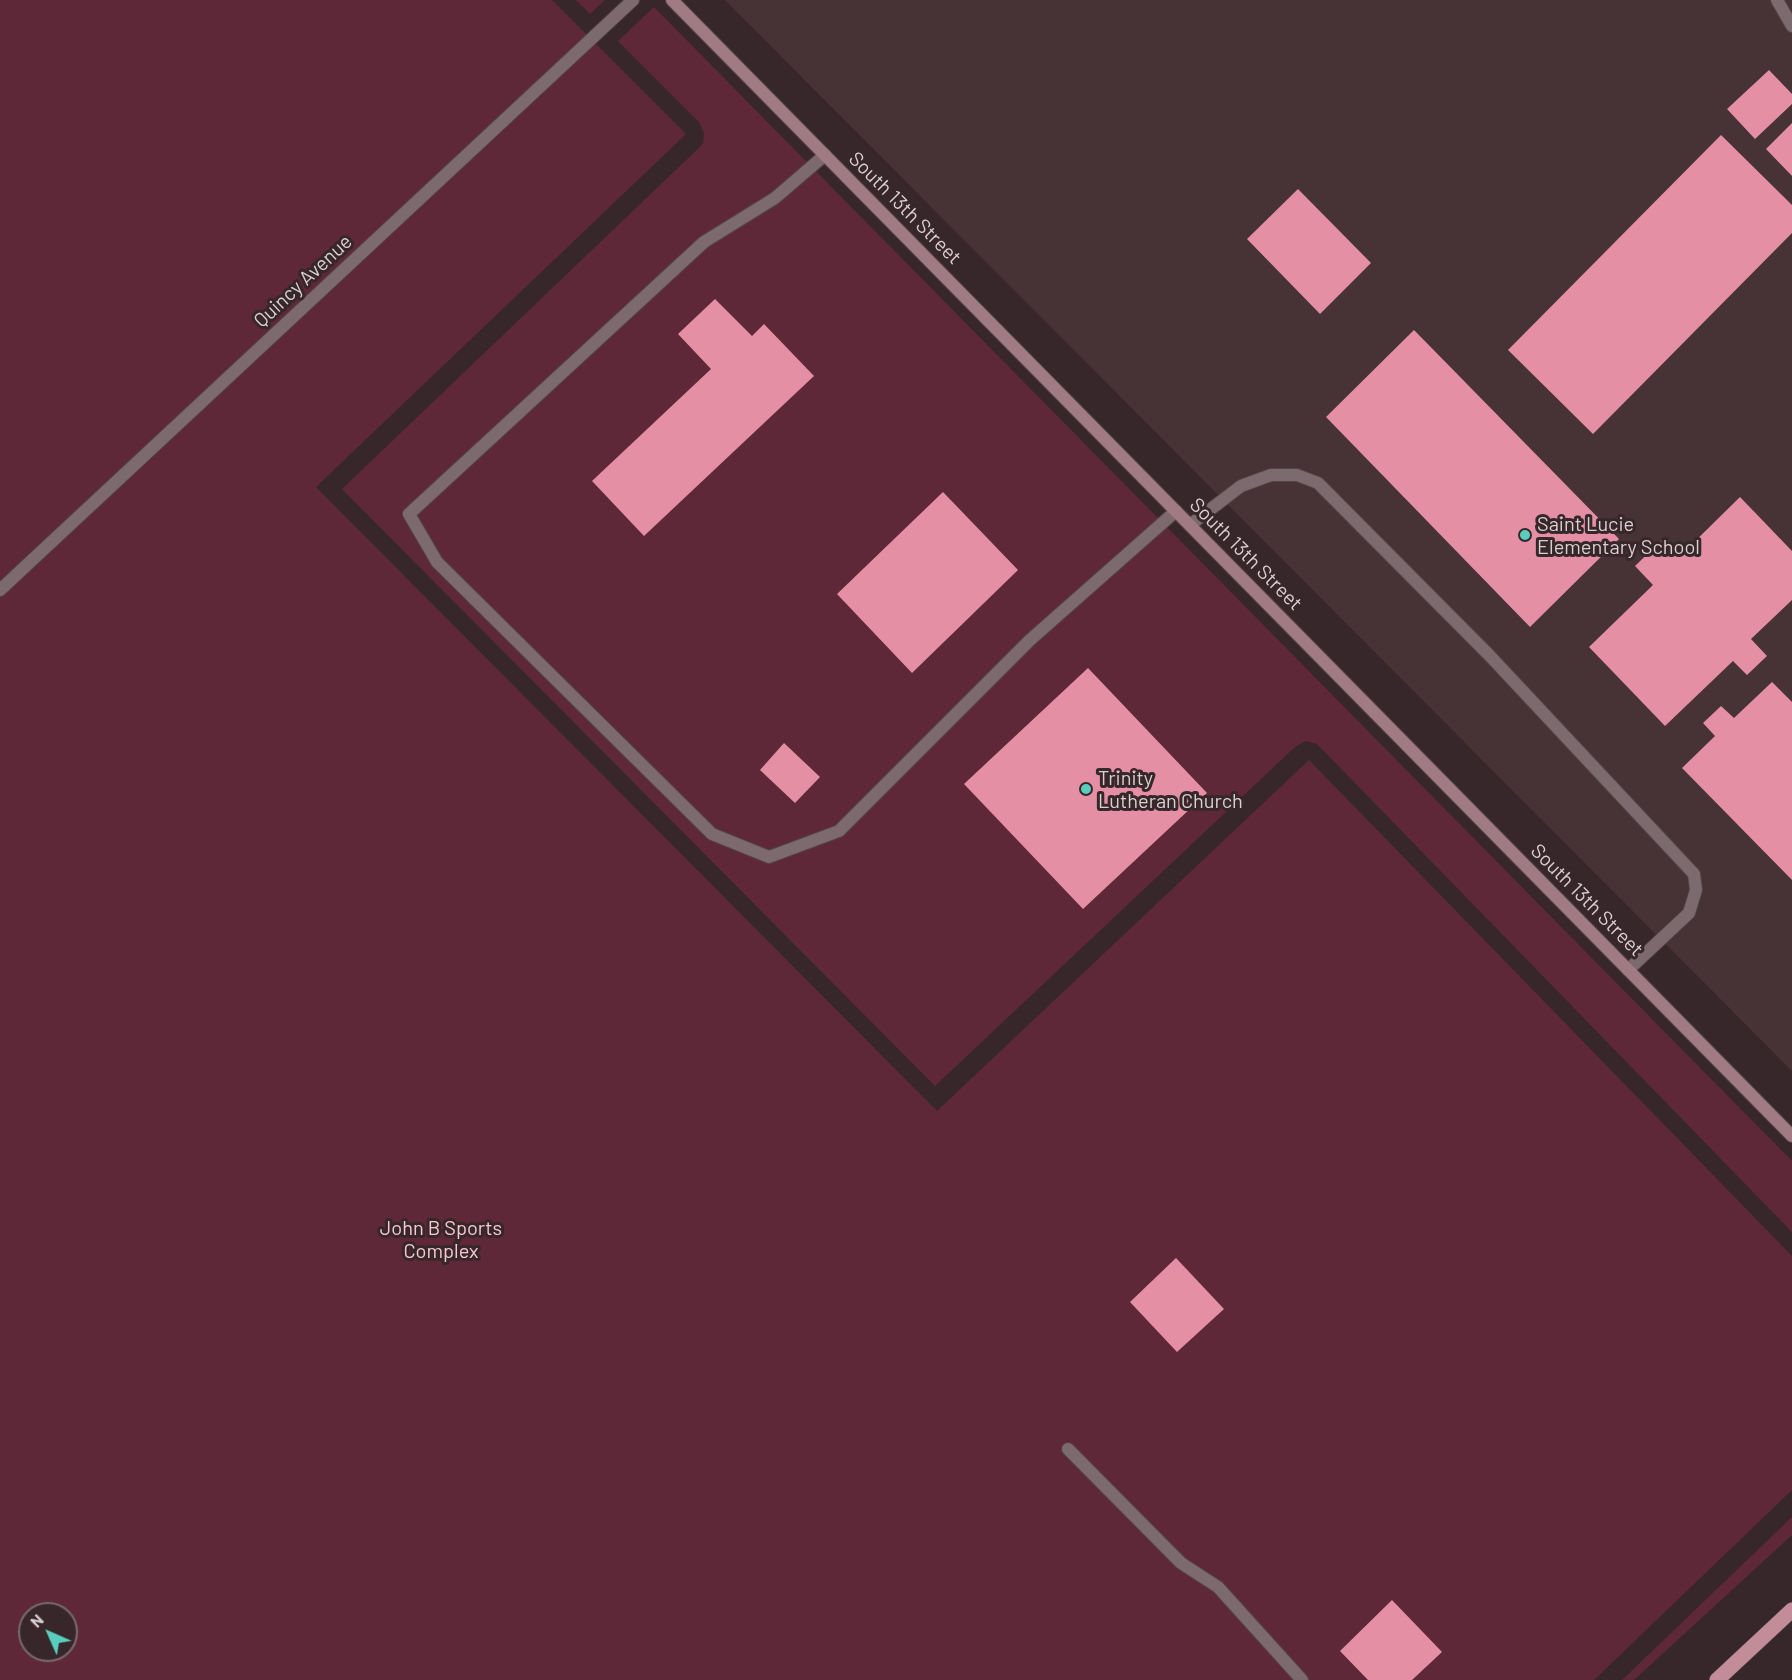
<!DOCTYPE html>
<style>
body{margin:0}
#map{position:relative;width:1792px;height:1680px;overflow:hidden;background:#37272a;font-family:Barlow,sans-serif}
canvas{display:block}
.north{position:absolute;left:18px;top:1602px;width:60px;height:60px;box-sizing:border-box;background:#37272a;border:2px solid #786a6c;border-radius:50%;rotate:315deg;font-size:16px;font-weight:700;line-height:24px;text-align:center;color:#d9ced0}
.north::after{content:'';display:block;margin:auto;width:21px;height:27px;background:#59cebf;clip-path:polygon(50% 0,100% 100%,50% 72%,0 100%)}
</style>
<div id="map">
<canvas width="1792" height="1680"></canvas>
<div class="north">N</div>
</div>
<script>
const g = document.querySelector('canvas').getContext('2d');
g.lineJoin = 'round';
function fillPath(path, color) {
  g.fillStyle = color;
  g.fill(path, 'evenodd');
}
function poly(rows) {
  const path = new Path2D();
  for (const r of rows) {
    path.moveTo(r[0], r[1]);
    for (let i = 2; i < r.length; i += 2) path.lineTo(r[i], r[i + 1]);
  }
  return path;
}
function stroke(path, color, width, dash) {
  g.strokeStyle = color;
  g.lineWidth = width;
  g.lineCap = dash ? 'butt' : 'round';
  g.setLineDash(dash || []);
  g.stroke(path);
}
function label(font, color, halo, rows, align = 'center') {
  g.font = font + ' Barlow,sans-serif';
  g.lineWidth = 6;
  g.setLineDash([]);
  g.textBaseline = 'middle';
  g.strokeStyle = halo;
  g.fillStyle = color;
  for (const [text, x, y, turn = 0] of rows) {
    g.save();
    g.translate(x, y);
    g.rotate((+turn || 0) * Math.PI / 180);
    g.textAlign = isNaN(turn) ? turn : align;
    if (halo) g.strokeText(text, 0, 0);
    g.fillText(text, 0, 0);
    g.restore();
  }
}
const built = poly([
 [725,0,1792,0,1792,1071]
]);
const green = poly([
 [0,0,552,0,686,134,316,487,937,1111,1309,760,1792,1256,1792,1490,1594,1680,0,1680],
 [30,1614,66,1614,66,1650,30,1650],
 [576,0,605,0,590,14],
 [654,7,1792,1161,1792,1232,1317,744,1306,741,1296,746,935,1086,342,489,703,144,704,133,699,122,618,41],
 [1792,1517,1792,1535,1634,1680,1622,1680]
]);
const building = poly([
 [1769,70,1792,94,1792,104,1755,139,1727,109],
 [1792,123,1792,176,1766,149],
 [1721,135,1792,205,1792,233,1593,434,1508,350],
 [1298,189,1371,263,1320,314,1247,239],
 [715,299,752,336,764,324,814,376,644,536,592,481,711,369,678,334],
 [1414,330,1619,539,1530,627,1326,417],
 [943,492,1018,570,912,673,837,594],
 [1740,497,1792,551,1792,600,1751,639,1767,656,1747,675,1733,661,1665,726,1589,647,1653,585,1635,566,1665,537,1682,554],
 [1088,668,1207,793,1083,909,964,784],
 [1772,682,1792,702,1792,880,1682,768,1715,736,1703,723,1721,706,1734,718],
 [784,743,820,777,795,803,760,770],
 [1176,1258,1224,1309,1177,1352,1130,1302],
 [1392,1600,1442,1652,1412,1680,1368,1680,1340,1651]
]);
const lane = poly([
 [1777,0,1792,26],
 [825,155,775,198,704,242,409,514,437,562,712,834,769,857,839,831,1030,640,1176,511],
 [1190,525,1241,486,1271,475,1297,475,1318,483,1490,656,1694,874,1696,890,1689,913,1628,970],
 [1068,1449,1181,1563,1218,1587,1302,1680]
]);
const street = poly([
 [0,590,633,0]
]);
const secondary = poly([
 [672,0,1792,1136]
]);
const primary = poly([
 [1717,1680,1792,1610]
]);
const markers = [
 [1525,535,6,"#59cebf"],
 [1086,789,6,"#59cebf"]
];
const streetNames = [
 ["South 13th Street",905,208,45],
 ["Quincy Avenue",303,281,-43],
 ["South 13th Street",1246,554,45],
 ["South 13th Street",1587,900,45]
];
const poiNames = [
 ["Saint Lucie",1537,524],
 ["Elementary School",1537,547],
 ["Trinity",1098,778],
 ["Lutheran Church",1098,801]
];
const parkNames = [
 ["John B Sports",441,1228],
 ["Complex",441,1251]
];
fillPath(built, '#473236');
fillPath(green, '#5f2838');
fillPath(building, '#e58fa5');
stroke(lane, '#524548', 14);
stroke(street, '#524548', 14);
stroke(secondary, '#524548', 14);
stroke(primary, '#524548', 16);
stroke(lane, '#7d6a6e', 12);
stroke(street, '#7d6a6e', 12);
stroke(secondary, '#a07b83', 12);
stroke(primary, '#c38c99', 15);
for (const [x, y, r, color] of markers) {
  const dot = new Path2D();
  dot.arc(x, y, r, 0, 2 * Math.PI);
  g.fillStyle = color;
  g.fill(dot);
  stroke(dot, '#37272a', 2);
}
label('20px', '#d9ced0', '#37272a', streetNames);
label('20px', '#d9ced0', '#37272a', poiNames, 'left');
label('20px', '#f7c8d2', '#37272a', parkNames);
</script>
